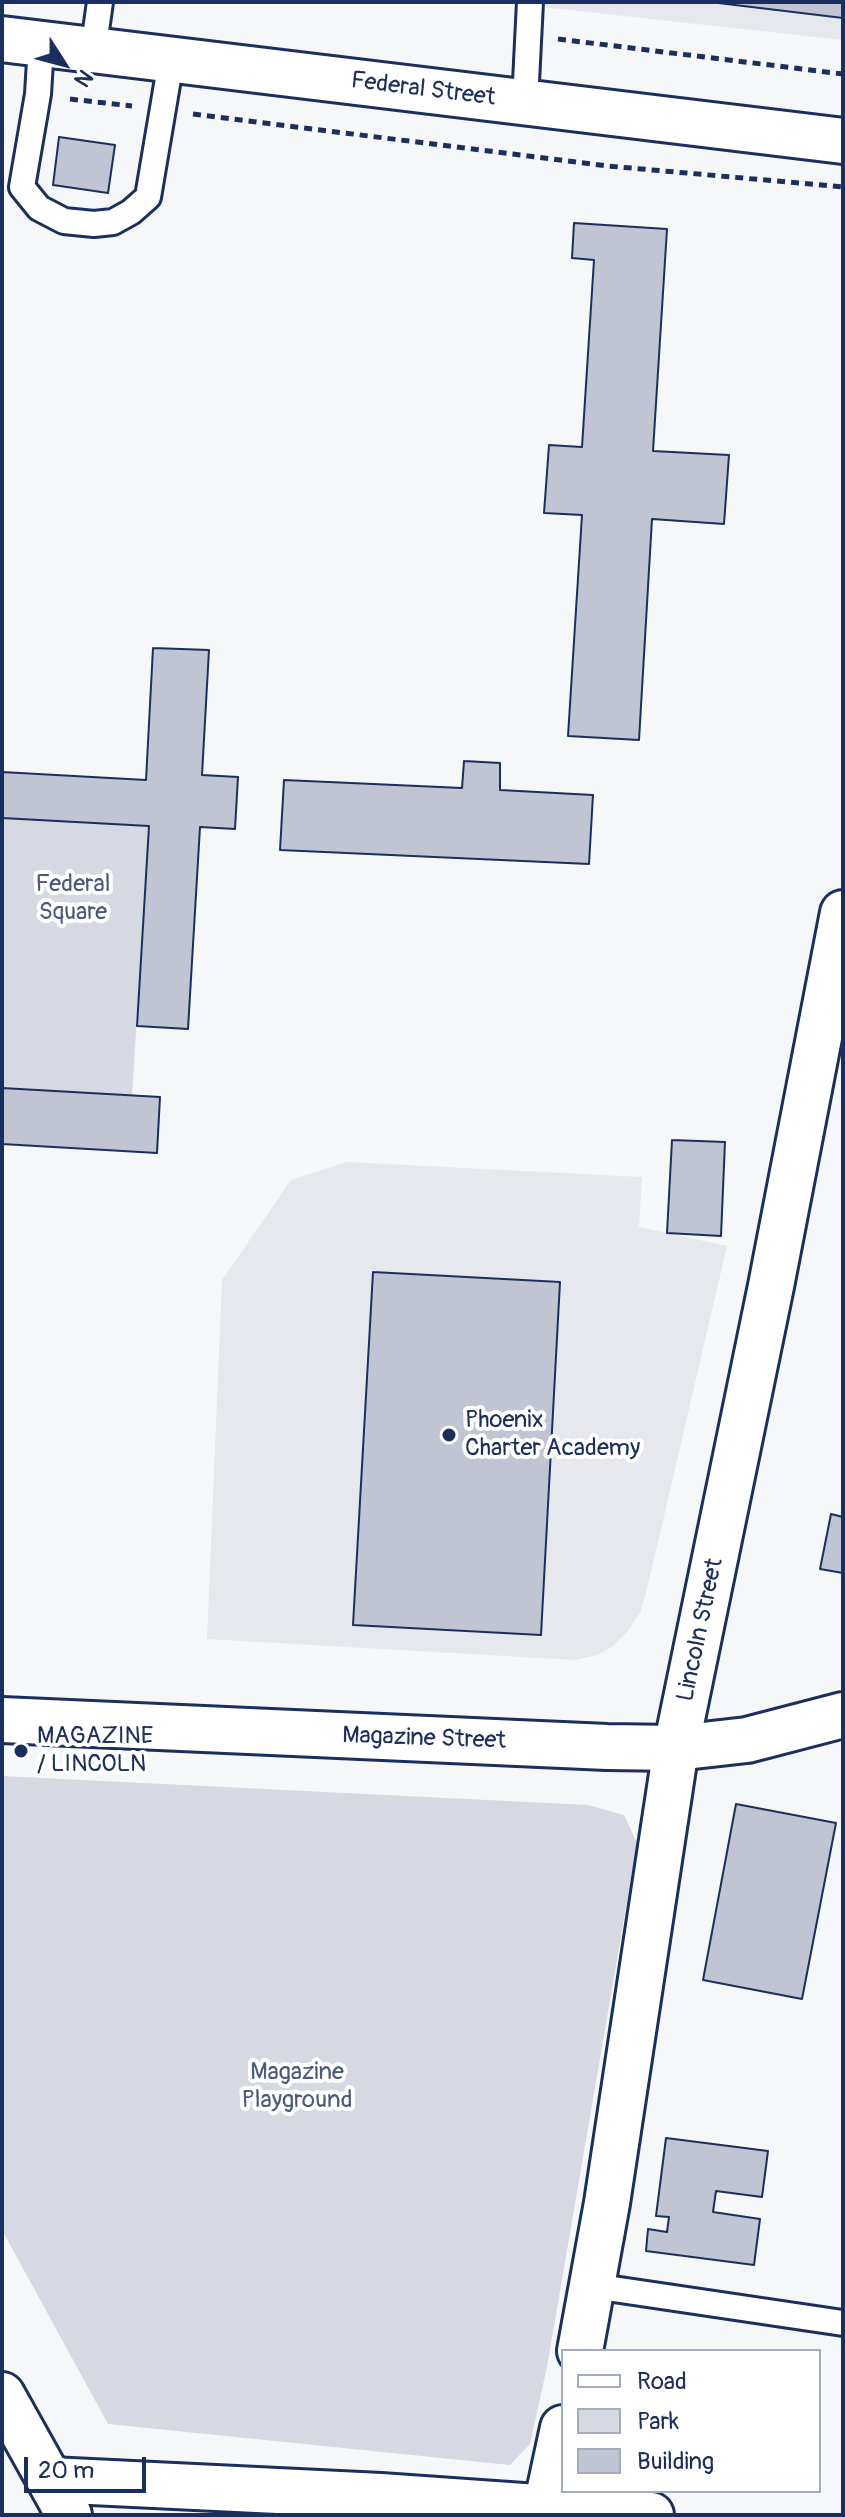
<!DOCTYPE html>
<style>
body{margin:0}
#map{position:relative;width:845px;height:2517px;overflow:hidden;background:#f6f7f9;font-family:Pangolin,sans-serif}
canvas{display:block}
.frame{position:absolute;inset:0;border:4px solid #1b2f5e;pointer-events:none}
.legend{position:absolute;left:561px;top:2349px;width:260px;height:144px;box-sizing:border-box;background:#fff;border:2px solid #a4acbf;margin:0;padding:10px 14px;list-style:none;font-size:24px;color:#1b2f5e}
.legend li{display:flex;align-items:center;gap:16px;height:40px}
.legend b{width:40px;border:2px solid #a4acbf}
.north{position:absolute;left:24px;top:24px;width:80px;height:80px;-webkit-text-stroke:6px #fff;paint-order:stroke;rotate:126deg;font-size:22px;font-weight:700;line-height:32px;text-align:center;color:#1b2f5e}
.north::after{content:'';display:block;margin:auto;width:28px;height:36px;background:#1b2f5e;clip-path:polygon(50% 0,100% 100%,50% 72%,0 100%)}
.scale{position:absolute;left:24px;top:2457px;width:122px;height:36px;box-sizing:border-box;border:4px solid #1b2f5e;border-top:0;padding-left:10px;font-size:24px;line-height:28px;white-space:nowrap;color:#1b2f5e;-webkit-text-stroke:6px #fff;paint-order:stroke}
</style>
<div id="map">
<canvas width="845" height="2517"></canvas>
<div class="frame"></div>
<ul class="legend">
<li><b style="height:10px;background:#fff"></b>Road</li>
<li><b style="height:22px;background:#d6d9e2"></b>Park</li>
<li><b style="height:22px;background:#c0c4d3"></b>Building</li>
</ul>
<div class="north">N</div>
<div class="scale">20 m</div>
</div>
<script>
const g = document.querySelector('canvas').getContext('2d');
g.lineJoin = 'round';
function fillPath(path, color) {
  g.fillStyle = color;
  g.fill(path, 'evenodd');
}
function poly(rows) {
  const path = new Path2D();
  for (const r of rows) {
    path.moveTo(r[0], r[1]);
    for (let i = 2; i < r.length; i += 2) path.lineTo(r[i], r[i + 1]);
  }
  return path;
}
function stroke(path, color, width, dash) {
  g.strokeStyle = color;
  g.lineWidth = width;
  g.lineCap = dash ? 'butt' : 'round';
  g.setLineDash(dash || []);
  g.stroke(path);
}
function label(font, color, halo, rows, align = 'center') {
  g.font = font + ' Pangolin,sans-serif';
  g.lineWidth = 8;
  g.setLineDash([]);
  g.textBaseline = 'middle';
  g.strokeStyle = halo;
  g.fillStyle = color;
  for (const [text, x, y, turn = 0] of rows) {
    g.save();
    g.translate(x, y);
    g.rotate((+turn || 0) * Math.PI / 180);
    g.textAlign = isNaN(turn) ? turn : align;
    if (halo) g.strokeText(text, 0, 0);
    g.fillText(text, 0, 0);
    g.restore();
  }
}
const built = poly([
 [496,2,843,2,843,40],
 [347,1162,642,1177,639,1227,727,1246,647,1589,640,1613,627,1632,613,1646,598,1655,575,1660,207,1639,222,1280,291,1180]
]);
const green = poly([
 [2,818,149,826,132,1096,2,1088],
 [2,1776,588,1805,624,1815,637,1843,547,2367,530,2444,510,2465,108,2424,2,2230]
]);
const building = poly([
 [710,2,843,2,843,18,710,2],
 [59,137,115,145,108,193,53,185,59,137],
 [574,223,667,229,653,451,729,455,724,524,652,519,639,740,568,736,582,515,544,513,549,445,582,447,594,260,572,258,574,223],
 [153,648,209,650,202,775,238,777,235,829,200,827,188,1029,137,1026,149,826,2,818,2,772,146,780,153,648],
 [464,761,500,763,500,790,593,795,589,864,280,850,284,780,462,788,464,761],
 [2,1088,160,1097,157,1153,2,1144,2,1088],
 [672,1140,725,1142,721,1236,667,1233,672,1140],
 [373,1272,560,1282,541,1635,353,1625,373,1272],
 [831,1514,843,1517,843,1573,820,1569,831,1514],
 [736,1804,836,1823,802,1999,703,1980,736,1804],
 [666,2138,768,2151,762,2197,716,2191,713,2212,760,2219,754,2265,646,2251,648,2229,667,2232,669,2217,656,2216,666,2138]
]);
const path = poly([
 [558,39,843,74],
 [70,99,132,106],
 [193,114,608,166,843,187]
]);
const lane = poly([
 [41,45,38,94,22,187,39,208,64,221,94,224,113,222,131,212,148,197,171,61],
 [93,52,100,2],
 [525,102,530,2],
 [593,2286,843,2323]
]);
const street = poly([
 [580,2351,607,2203,676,1748,771,1286,843,913],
 [50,2480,381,2496,651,2515],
 [546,2507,563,2428]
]);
const secondary = poly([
 [2,2395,69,2515]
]);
const primary = poly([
 [2,39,843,141],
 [2,1720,607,1747,676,1748,747,1740,843,1715]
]);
const markers = [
 [449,1435,8,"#1b2f5e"],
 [21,1751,8,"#1b2f5e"]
];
const streetNames = [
 ["Federal Street",423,90,7],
 ["Lincoln Street",701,1630,-78],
 ["Magazine Street",424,1739,2]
];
const parkNames = [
 ["Federal",73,885],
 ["Square",73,913],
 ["Magazine",297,2073],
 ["Playground",297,2101]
];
const poiNames = [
 ["Phoenix",465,1421],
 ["Charter Academy",465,1449],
 ["MAGAZINE",37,1737],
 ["/ LINCOLN",37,1765]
];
fillPath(built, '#e6e8ee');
fillPath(green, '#d6d9e2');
fillPath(building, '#c0c4d3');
stroke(building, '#1b2f5e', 2);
stroke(lane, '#1b2f5e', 30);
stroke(street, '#1b2f5e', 50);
stroke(secondary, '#1b2f5e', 50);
stroke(primary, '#1b2f5e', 50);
stroke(path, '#1b2f5e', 5, [8, 6]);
stroke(lane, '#fff', 24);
stroke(street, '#fff', 44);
stroke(secondary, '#fff', 44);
stroke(primary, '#fff', 44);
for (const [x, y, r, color] of markers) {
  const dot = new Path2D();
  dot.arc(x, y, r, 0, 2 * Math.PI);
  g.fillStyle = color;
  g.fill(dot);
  stroke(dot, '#fff', 3);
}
label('24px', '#1b2f5e', '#fff', streetNames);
label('24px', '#4a5a7f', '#fff', parkNames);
label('24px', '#1b2f5e', '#fff', poiNames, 'left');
</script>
